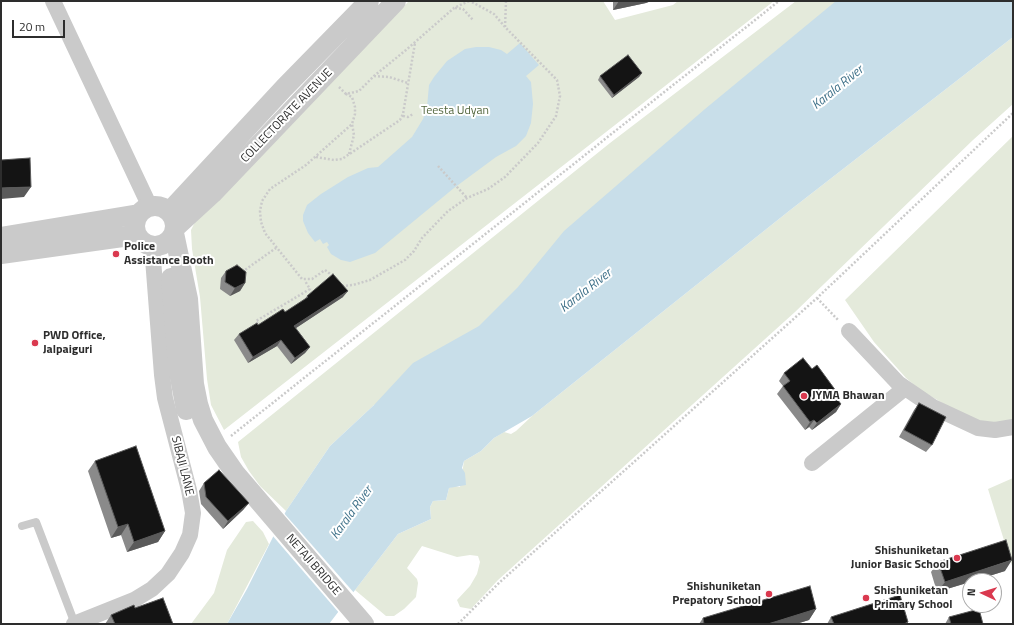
<!DOCTYPE html>
<style>
body{margin:0}
#map{position:relative;width:1014px;height:625px;overflow:hidden;background:#fff;font-family:"Titillium Web",sans-serif}
canvas{display:block}
.frame{position:absolute;inset:0;border:2px solid #2d2d2d;pointer-events:none}
.north{position:absolute;left:962px;top:573px;width:40px;height:40px;box-sizing:border-box;background:#fff;border:1px solid #ababab;border-radius:50%;rotate:274deg;font-size:11px;font-weight:700;line-height:16px;text-align:center;color:#2d2d2d}
.north::after{content:'';display:block;margin:auto;width:14px;height:18px;background:#da394f;clip-path:polygon(50% 0,100% 100%,50% 72%,0 100%)}
.scale{position:absolute;left:12px;top:20px;width:53px;height:18px;box-sizing:border-box;border:2px solid #2d2d2d;border-top:0;padding-left:5px;font-size:12px;line-height:14px;white-space:nowrap;color:#2d2d2d;-webkit-text-stroke:3px #fff;paint-order:stroke}
</style>
<div id="map">
<canvas width="1014" height="625"></canvas>
<div class="frame"></div>
<div class="north">N</div>
<div class="scale">20 m</div>
</div>
<script>
const g = document.querySelector('canvas').getContext('2d');
g.lineJoin = 'round';
function fillPath(path, color) {
  g.fillStyle = color;
  g.fill(path, 'evenodd');
}
function poly(rows) {
  const path = new Path2D();
  for (const r of rows) {
    if (r.length === 3) {
      path.moveTo(r[0] + r[2], r[1]);
      path.arc(r[0], r[1], r[2], 0, 2 * Math.PI);
      continue;
    }
    path.moveTo(r[0], r[1]);
    for (let i = 2; i < r.length; i += 2) path.lineTo(r[i], r[i + 1]);
  }
  return path;
}
function stroke(path, color, width, dash) {
  g.strokeStyle = color;
  g.lineWidth = width;
  g.lineCap = dash ? 'butt' : 'round';
  g.setLineDash(dash || []);
  g.stroke(path);
}
function label(font, color, halo, rows, align = 'center') {
  g.font = font + ' "Titillium Web",sans-serif';
  g.lineWidth = 4;
  g.setLineDash([]);
  g.textBaseline = 'middle';
  g.strokeStyle = halo;
  g.fillStyle = color;
  for (const [text, x, y, turn = 0] of rows) {
    g.save();
    g.translate(x, y);
    g.rotate((+turn || 0) * Math.PI / 180);
    g.textAlign = isNaN(turn) ? turn : align;
    if (halo) g.strokeText(text, 0, 0);
    g.fillText(text, 0, 0);
    g.restore();
  }
}
const green = poly([
 [409,1,603,1,615,20,673,5,678,1,774,1,224,430,211,405,207,379,200,297,192,249,191,230,195,222,320,91],
 [796,1,850,1,549,269,394,401,374,405,330,446,286,511,260,486,249,471,241,457,238,442,610,143],
 [1013,37,1013,104,973,140,795,312,498,580,471,609,460,607,457,600,470,586,477,574,480,562,478,556,470,555,457,557,422,546,407,568,417,579,418,583,416,597,404,609,394,616,386,616,355,590,398,534,431,519,430,507,433,501,446,500,449,488,455,486,460,487,464,461,481,451,494,438,504,432,511,434,516,431,532,416,789,211],
 [1013,136,1013,421,995,423,974,421,920,390,906,378,874,342,845,300],
 [1013,478,1013,569,988,489],
 [253,521,263,532,269,544,227,624,191,624,214,593,227,550,246,522]
]);
const water = poly([
 [836,1,1013,1,1013,37,789,211,532,416,494,438,481,451,464,461,462,468,465,473,466,485,449,488,446,500,433,501,430,507,431,519,398,534,329,624,227,624,247,589,286,511,330,446,374,405,413,363,479,326,518,287,564,231,705,109],
 [520,43,539,65,526,76,531,82,533,104,531,123,526,136,516,146,496,157,454,188,375,253,350,262,341,260,331,254,327,247,329,245,327,242,323,244,320,239,315,242,308,233,303,221,303,215,307,205,321,194,348,177,368,168,378,167,412,137,423,119,427,107,429,85,434,77,447,61,465,49,476,47,489,47,501,50,507,54]
]);
const pier = poly([
 [283,512,355,594,340,614,272,535]
]);
const path = poly([
 [455,8,463,9,473,20],
 [505,27,506,1],
 [374,76,389,77,408,83],
 [339,87,346,94,359,91,374,76,406,50,454,8,469,1],
 [403,116,408,117,413,114],
 [349,154,354,135,352,124],
 [316,157,334,160,342,159,400,120,403,114,415,43],
 [438,166,467,198],
 [242,272,276,248],
 [333,276,325,270,312,279,302,279,265,233,261,222,260,211,262,201,270,189,306,165,352,124,355,114,355,107,352,97,346,94],
 [342,286,353,285,370,280,405,260,414,251,422,238,448,211,467,198,488,189,505,177,538,143,556,116,560,96,557,80,505,27,494,14,470,1],
 [817,298,839,321],
 [260,327,256,321,310,289,305,281],
 [231,436,779,1],
 [458,624,500,582,817,298,1013,113]
]);
const service = poly([
 [22,526,36,522,75,624]
]);
const minor = poly([
 [53,1,150,207],
 [849,331,898,383,933,407,978,428,995,430,1013,427],
 [812,463,905,388],
 [74,624,134,600,152,589,168,574,182,553,190,535,193,513,189,490,165,398,162,375,152,246]
]);
const tertiary = poly([
 [155,226,20],
 [169,212,284,88,369,1],
 [175,228,212,194,396,1],
 [174,233,188,299,194,384,198,404,203,420,217,447,235,473,364,624],
 [1,237,139,214],
 [1,254,137,235],
 [171,278,178,367,186,410]
]);
const wall = poly([
 [613,1,651,1,646,3,613,10],
 [642,73,639,77,612,98,598,80,600,76],
 [226,271,245,283,240,291,230,296,220,289,221,278],
 [307,296,343,297,296,328,310,347,305,353,291,364,277,346,248,363,234,340,239,334,258,325,285,312,304,300],
 [812,369,836,391,834,395,841,404,836,412,812,430,809,427,805,430,777,394,783,386,779,381,784,373],
 [919,403,932,445,926,452,899,437,914,410],
 [95,461,165,531,158,542,127,552,121,535,111,538,88,471],
 [204,483,249,503,243,510,223,529,201,504,199,491],
 [938,562,1005,571,973,581,970,581,970,582,937,592,931,572],
 [135,608,173,624,105,624,111,615],
 [816,609,809,620,796,624,699,624,703,618],
 [831,617,908,622,907,624,827,624],
 [949,617,983,624,945,624]
]);
const shadedWall = poly([
 [619,1,651,1,646,3,613,10],
 [642,73,639,77,612,98,614,95],
 [31,187,24,197,1,199,1,188],
 [245,283,240,291,230,296,235,288],
 [348,291,343,297,290,332,294,326],
 [281,340,277,346,248,363,253,357],
 [310,347,305,353,291,364,295,358],
 [841,404,836,412,812,430,817,423],
 [814,420,809,427,805,430,810,422],
 [249,503,243,510,223,529,228,521],
 [128,524,121,535,111,538,118,527],
 [165,531,158,542,127,552,134,542],
 [1012,560,1005,571,973,581,970,581,970,582,937,592,945,582],
 [816,609,809,620,796,624,768,624]
]);
const building = poly([
 [628,55,642,73,614,95,600,76,628,55],
 [30,158,31,187,1,188,1,160,30,158],
 [237,265,246,272,245,283,235,288,225,282,226,271,237,265],
 [333,274,348,291,294,326,310,347,295,358,281,340,253,357,239,334,257,323,258,325,283,309,285,312,308,297,307,296,333,274],
 [803,358,812,369,817,365,836,391,833,394,841,404,817,423,814,420,810,422,783,386,790,381,784,373,803,358],
 [919,403,946,417,932,445,904,430,919,403],
 [136,446,165,531,134,542,128,524,118,527,95,461,136,446],
 [219,470,249,503,228,521,206,497,204,483,219,470],
 [1006,540,1012,560,945,582,938,562,1006,540],
 [810,586,816,609,768,624,704,624,703,618,810,586],
 [900,595,908,622,904,624,834,624,831,617,900,595],
 [163,598,173,624,115,624,111,615,134,605,135,608,163,598],
 [979,609,983,624,951,624,949,617,979,609]
]);
const markers = [
 [116,254,4,"#da394f"],
 [35,343,4,"#da394f"],
 [804,396,4,"#da394f"],
 [957,558,4,"#da394f"],
 [769,594,4,"#da394f"],
 [866,598,4,"#da394f"]
];
const parkNames = [
 ["Teesta Udyan",455,111]
];
const streetNames = [
 ["COLLECTORATE AVENUE",287,116,-46],
 ["SIBAJI LANE",182,466,76],
 ["NETAJI BRIDGE",313,565,49]
];
const poiNames = [
 ["Police",124,247],
 ["Assistance Booth",124,261],
 ["PWD Office,",43,336],
 ["Jalpaiguri",43,350],
 ["JYMA Bhawan",812,396],
 ["Shishuniketan",949,551,"right"],
 ["Junior Basic School",949,565,"right"],
 ["Shishuniketan",761,587,"right"],
 ["Prepatory School",761,601,"right"],
 ["Shishuniketan",874,591],
 ["Primary School",874,605]
];
const waterNames = [
 ["Karala River",838,88,-39],
 ["Karala River",586,291,-38],
 ["Karala River",352,513,-54]
];
fillPath(green, '#e4eadb');
fillPath(water, '#c8dee9');
fillPath(pier, '#fff');
stroke(path, '#cacaca', 2.5, [2, 2]);
stroke(service, '#cacaca', 8);
stroke(minor, '#cacaca', 16);
stroke(tertiary, '#cacaca', 20);
fillPath(wall, '#8a8a8a');
fillPath(shadedWall, '#5a5a5a');
fillPath(building, '#141414');
stroke(building, '#5a5a5a', 1);
for (const [x, y, r, color] of markers) {
  const dot = new Path2D();
  dot.arc(x, y, r, 0, 2 * Math.PI);
  g.fillStyle = color;
  g.fill(dot);
  stroke(dot, '#fff', 1.5);
}
label('12px', '#53663d', '#fff', parkNames);
label('12px', '#2d2d2d', '#fff', streetNames);
label('bold 12px', '#2d2d2d', '#fff', poiNames, 'left');
label('italic 13px', '#40728a', '#fff', waterNames);
</script>
